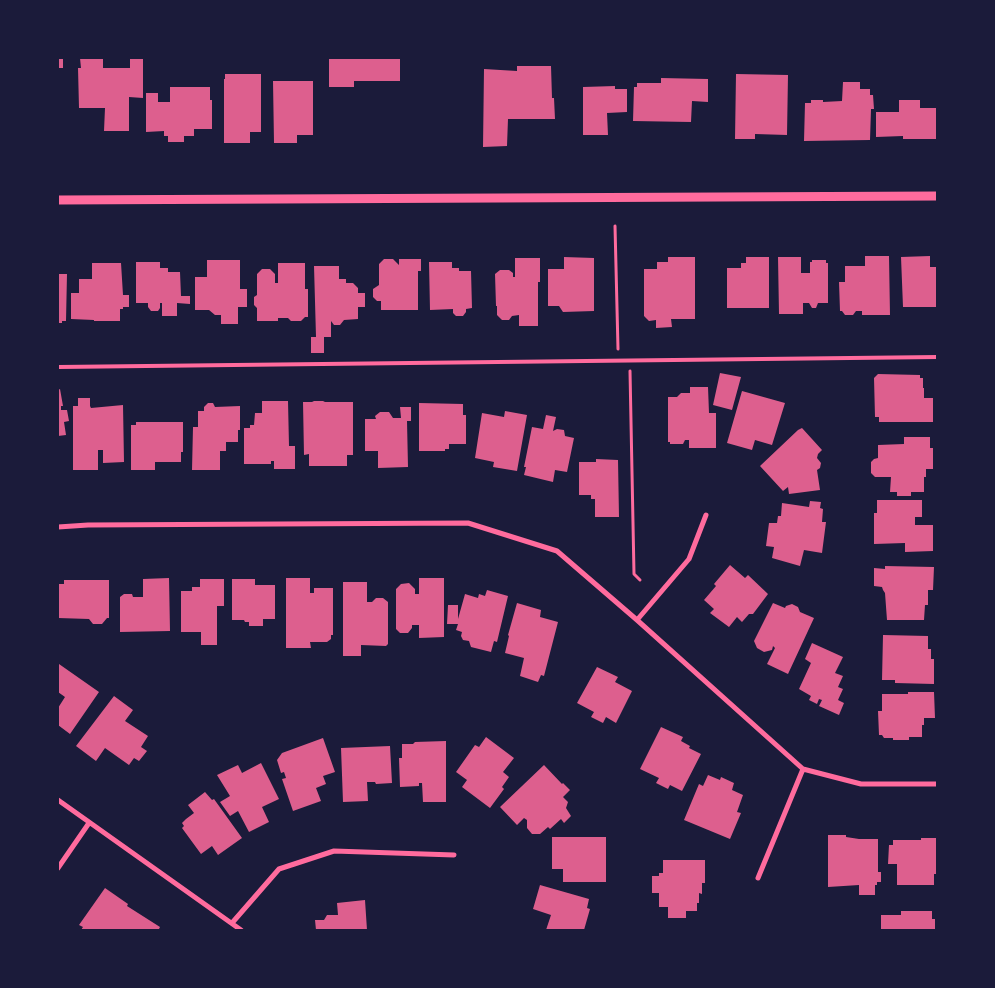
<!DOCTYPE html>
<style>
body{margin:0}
#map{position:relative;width:995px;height:988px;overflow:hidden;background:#1b1b3a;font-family:Quicksand,sans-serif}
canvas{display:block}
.frame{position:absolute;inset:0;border:59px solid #1b1b3a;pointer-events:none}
</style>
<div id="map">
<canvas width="995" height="988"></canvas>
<div class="frame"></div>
</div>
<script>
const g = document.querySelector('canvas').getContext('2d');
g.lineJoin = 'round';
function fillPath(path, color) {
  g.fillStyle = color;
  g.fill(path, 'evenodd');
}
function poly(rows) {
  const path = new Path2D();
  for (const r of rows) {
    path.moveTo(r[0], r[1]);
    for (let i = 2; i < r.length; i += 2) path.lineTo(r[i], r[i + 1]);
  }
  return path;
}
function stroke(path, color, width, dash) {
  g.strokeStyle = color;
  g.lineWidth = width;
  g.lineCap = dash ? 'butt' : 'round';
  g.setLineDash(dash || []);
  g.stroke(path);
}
const building = poly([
 [58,58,63,58,63,68,58,68],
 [80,58,103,58,103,68,130,68,130,58,143,58,143,98,129,97,129,131,104,131,105,108,79,108,78,68,81,68],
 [329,58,400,59,400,81,354,81,354,87,329,87],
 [517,66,551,66,552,98,554,98,555,119,508,119,507,146,483,147,484,69,517,71],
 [225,74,261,74,261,132,250,132,250,143,224,143,224,79,225,79],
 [736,74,788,75,787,135,755,134,755,139,735,139],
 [661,78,708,79,708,102,692,101,691,122,633,121,634,87,637,87,637,83,661,83],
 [273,81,313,81,313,135,297,135,297,143,274,143],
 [843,82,860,82,860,89,870,89,870,95,873,95,874,109,871,109,870,140,804,141,805,103,811,103,811,100,823,100,823,102,842,101],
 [615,86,615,89,627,89,627,112,607,113,608,135,583,135,583,87],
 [170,87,210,87,210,100,212,100,212,129,194,129,194,136,184,136,184,142,168,142,168,136,164,136,164,131,146,132,146,93,158,93,158,102,170,102],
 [899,100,920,100,920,108,938,108,938,139,903,139,903,136,876,137,876,112,899,112],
 [865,256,889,256,890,315,862,315,862,311,856,311,853,315,845,315,842,311,840,311,839,282,845,282,845,266,865,266],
 [930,256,930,267,938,267,938,307,903,307,901,257],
 [564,257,594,258,594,311,563,312,559,306,548,306,548,269,564,269],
 [668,257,695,257,695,319,671,319,672,327,656,328,656,320,649,321,644,316,644,269,657,269,657,262,668,262],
 [746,257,769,257,769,308,727,308,727,268,741,268,741,263,746,263],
 [778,257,801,257,801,273,810,273,810,262,812,262,812,260,826,260,826,263,828,263,828,303,818,303,816,308,812,308,809,303,803,303,803,314,779,314],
 [515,258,540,258,540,282,538,282,538,326,519,326,519,315,512,316,509,320,502,320,497,315,497,306,496,306,495,274,500,270,509,270,513,273,513,277,515,277],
 [384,259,393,259,399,265,399,259,421,259,421,271,418,271,418,310,381,310,381,301,377,301,373,297,373,289,379,285,379,264],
 [207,260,240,260,240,289,247,289,247,307,238,307,238,324,221,324,221,315,215,315,209,310,195,310,195,277,207,277],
 [136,262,160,262,160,268,168,268,168,272,180,272,181,296,190,296,190,304,177,303,177,316,162,316,162,303,160,303,160,308,158,311,151,311,148,307,148,303,136,303],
 [429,262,452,262,452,268,459,268,459,271,471,271,472,308,466,309,466,312,463,316,456,316,453,313,453,309,430,310],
 [92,263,121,263,123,295,129,295,129,307,123,307,123,309,120,309,120,321,94,321,94,320,71,319,71,293,79,293,79,279,92,279],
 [278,263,305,263,305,289,308,289,308,317,305,317,301,321,291,321,288,318,278,318,278,321,257,321,257,308,254,305,254,297,257,295,257,274,262,269,270,269,275,274,275,283,278,283],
 [314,266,339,266,339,279,346,279,346,283,353,283,358,288,358,293,365,293,365,307,358,307,358,319,344,320,340,325,334,325,331,321,331,337,324,337,324,353,311,353,311,337,316,337],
 [58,274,67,274,66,321,62,321,62,323,58,323],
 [720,373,741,377,732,410,713,405],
 [878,374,920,375,920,378,923,378,923,388,924,388,924,398,933,398,933,422,879,422,879,417,875,417,874,378],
 [690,387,708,387,709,413,716,413,716,448,689,448,689,440,685,440,683,444,670,444,670,442,668,442,668,397,677,397,681,393,690,393],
 [60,389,63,406,61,406,61,410,67,410,69,421,64,422,66,435,58,436,58,390],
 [742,391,785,403,772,445,755,440,752,450,727,443],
 [78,398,90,398,90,406,91,408,123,405,124,462,103,463,103,450,98,450,98,470,73,470,73,406,78,406],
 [262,401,288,401,289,446,295,446,295,469,274,469,274,461,271,461,271,464,244,464,244,428,250,428,250,425,254,425,255,413,262,413],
 [314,401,323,401,325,402,353,402,353,455,347,455,347,466,309,466,309,454,304,455,303,402,312,402],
 [208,403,213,403,215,407,240,406,240,430,238,430,238,442,226,442,226,451,220,451,220,470,192,470,193,427,198,427,198,411,204,411,204,407],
 [419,403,463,404,463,415,466,415,466,444,449,444,449,449,445,449,445,451,419,451],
 [400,407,411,407,411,421,407,421,408,467,378,468,378,451,365,451,365,419,376,419,375,416,380,412,389,412,393,418,401,418],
 [505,411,527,415,517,471,493,467,494,462,475,458,482,413,504,417],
 [546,415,556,417,553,431,557,429,564,430,565,436,574,438,567,472,555,470,553,482,524,475,526,467,524,467,532,427,543,429],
 [136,422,183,422,183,452,181,452,181,462,155,462,155,470,131,470,131,425,136,425],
 [802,428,822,450,818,454,817,458,821,463,820,468,817,470,820,490,789,494,788,487,783,491,760,466,798,430],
 [904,437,930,437,930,448,933,448,933,469,926,469,926,477,924,477,924,492,911,492,911,496,897,496,897,492,890,492,891,477,875,477,871,473,871,462,874,459,878,458,878,445,904,444],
 [596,459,618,460,619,517,595,517,595,499,591,499,591,495,579,495,579,462,596,462],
 [877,500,922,500,922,517,915,517,915,525,933,525,933,551,905,552,905,543,874,544,874,513,877,513],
 [810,501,821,502,820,508,823,509,822,522,826,522,822,553,804,550,800,566,772,558,774,547,766,546,769,523,777,523,778,516,781,516,782,503,809,507],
 [730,565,745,578,748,575,768,594,753,614,749,614,742,622,737,617,729,627,710,613,714,609,704,600,716,586,714,584],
 [885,566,934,567,933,590,928,590,928,605,925,605,924,620,887,620,885,593,883,590,882,587,874,586,874,568,885,569],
 [169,578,170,631,120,632,120,597,124,594,132,594,133,597,143,597,143,579],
 [286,578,310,578,310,593,314,593,314,588,333,588,333,635,331,635,331,639,327,642,310,642,311,648,286,648],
 [419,578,444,578,444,637,419,638,419,625,412,625,412,628,408,633,400,633,396,629,396,589,401,584,409,583,415,589,415,594,419,594],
 [200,579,224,579,224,606,217,606,217,645,201,645,201,632,181,632,181,591,192,591,192,587,200,587],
 [232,579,255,579,255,585,275,585,275,619,263,619,263,626,249,626,249,622,245,622,244,620,232,620],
 [64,580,109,580,109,618,107,618,102,624,93,624,89,619,58,618,58,584,64,584],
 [343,582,367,582,367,602,372,602,376,598,383,598,388,602,388,644,386,646,361,645,361,656,343,656],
 [487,590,508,596,497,642,494,641,491,652,471,647,469,641,463,640,461,636,462,632,456,630,458,624,447,624,448,605,458,605,458,619,465,594,478,598,479,594,485,596],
 [517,603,541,610,540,617,558,622,544,676,541,675,538,682,520,676,524,658,505,653,509,636,508,635],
 [773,603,785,608,786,606,792,604,798,607,800,612,814,618,788,674,767,664,775,648,773,646,772,650,764,652,757,648,754,641],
 [883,635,928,636,928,649,931,649,931,659,934,659,934,684,895,683,895,680,882,680],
 [812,643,843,657,835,673,843,676,838,687,843,689,838,700,844,703,839,715,819,706,822,700,819,699,817,704,809,700,811,696,799,689,811,663,805,659],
 [59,664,99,692,70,734,58,725,58,708,65,697,58,692],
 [597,667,618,677,615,682,632,691,616,723,606,717,603,723,591,717,594,712,577,703],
 [908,692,934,692,935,718,924,718,924,725,922,725,922,737,909,737,909,740,893,740,893,738,884,738,882,735,879,735,878,711,882,711,882,694,908,694],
 [114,696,133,710,125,721,148,736,141,747,147,751,139,761,134,758,129,765,105,748,96,761,76,746],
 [661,727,683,737,681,741,690,746,689,748,701,754,682,791,670,785,668,789,656,783,659,778,640,769],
 [486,737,514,758,503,772,509,777,502,787,504,789,490,808,462,787,467,780,456,772,475,745,479,747],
 [323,738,335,772,323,776,326,784,316,788,321,801,293,811,282,779,286,778,284,772,281,773,277,760,282,753],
 [446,741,446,802,423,802,422,783,419,783,419,786,400,787,399,758,402,758,402,744,413,744,415,742],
 [390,746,392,783,376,784,375,782,367,782,368,801,343,802,341,748],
 [261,763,279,799,262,807,269,822,249,832,238,811,230,816,220,802,230,796,217,775,238,765,242,773],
 [544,765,562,784,563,783,570,790,563,797,568,802,566,808,571,816,564,823,561,819,550,829,548,827,540,834,532,834,527,828,527,820,524,818,517,825,500,807],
 [708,775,720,780,721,777,734,783,732,790,743,795,737,812,741,813,730,839,684,820,699,784,703,786],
 [205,792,212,800,214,799,242,838,218,855,212,846,201,854,182,828,184,826,182,823,186,819,194,813,188,805],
 [828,835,846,835,846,837,859,839,878,839,878,872,881,872,881,882,877,882,877,885,875,885,875,895,859,895,859,885,828,887],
 [552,837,606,837,606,882,563,882,563,869,552,869],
 [921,838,937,838,938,874,934,874,934,885,897,885,897,864,888,864,889,845,893,845,893,840,921,840],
 [663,860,705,860,705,883,702,883,702,894,699,893,699,903,697,903,697,911,686,911,686,918,668,918,668,907,659,907,659,893,652,893,652,876,659,876,659,873,663,873],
 [540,885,589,899,587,908,590,909,584,930,546,930,551,915,533,909],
 [105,888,128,904,127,906,160,927,159,929,161,930,81,930,83,927,79,925],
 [365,900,367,930,316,930,315,920,324,920,327,915,338,915,337,903],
 [901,911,932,911,932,919,935,919,935,930,881,930,881,915,901,915]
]);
const path = poly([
 [615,226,618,349],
 [630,371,634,574,640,580]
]);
const service = poly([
 [58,367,938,357]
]);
const minor = poly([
 [58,527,88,525,468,523,557,551,637,620,803,769,861,784,938,784],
 [637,620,689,559,706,515],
 [58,800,241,930],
 [58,868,89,823],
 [758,878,803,769],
 [232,923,279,869,334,851,454,855]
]);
const tertiary = poly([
 [58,200,938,196]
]);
fillPath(building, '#dd5f8e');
stroke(path, '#ff6b9d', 3);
stroke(service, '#ff6b9d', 4);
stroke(minor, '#ff6b9d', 5);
stroke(tertiary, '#ff6b9d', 9);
</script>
